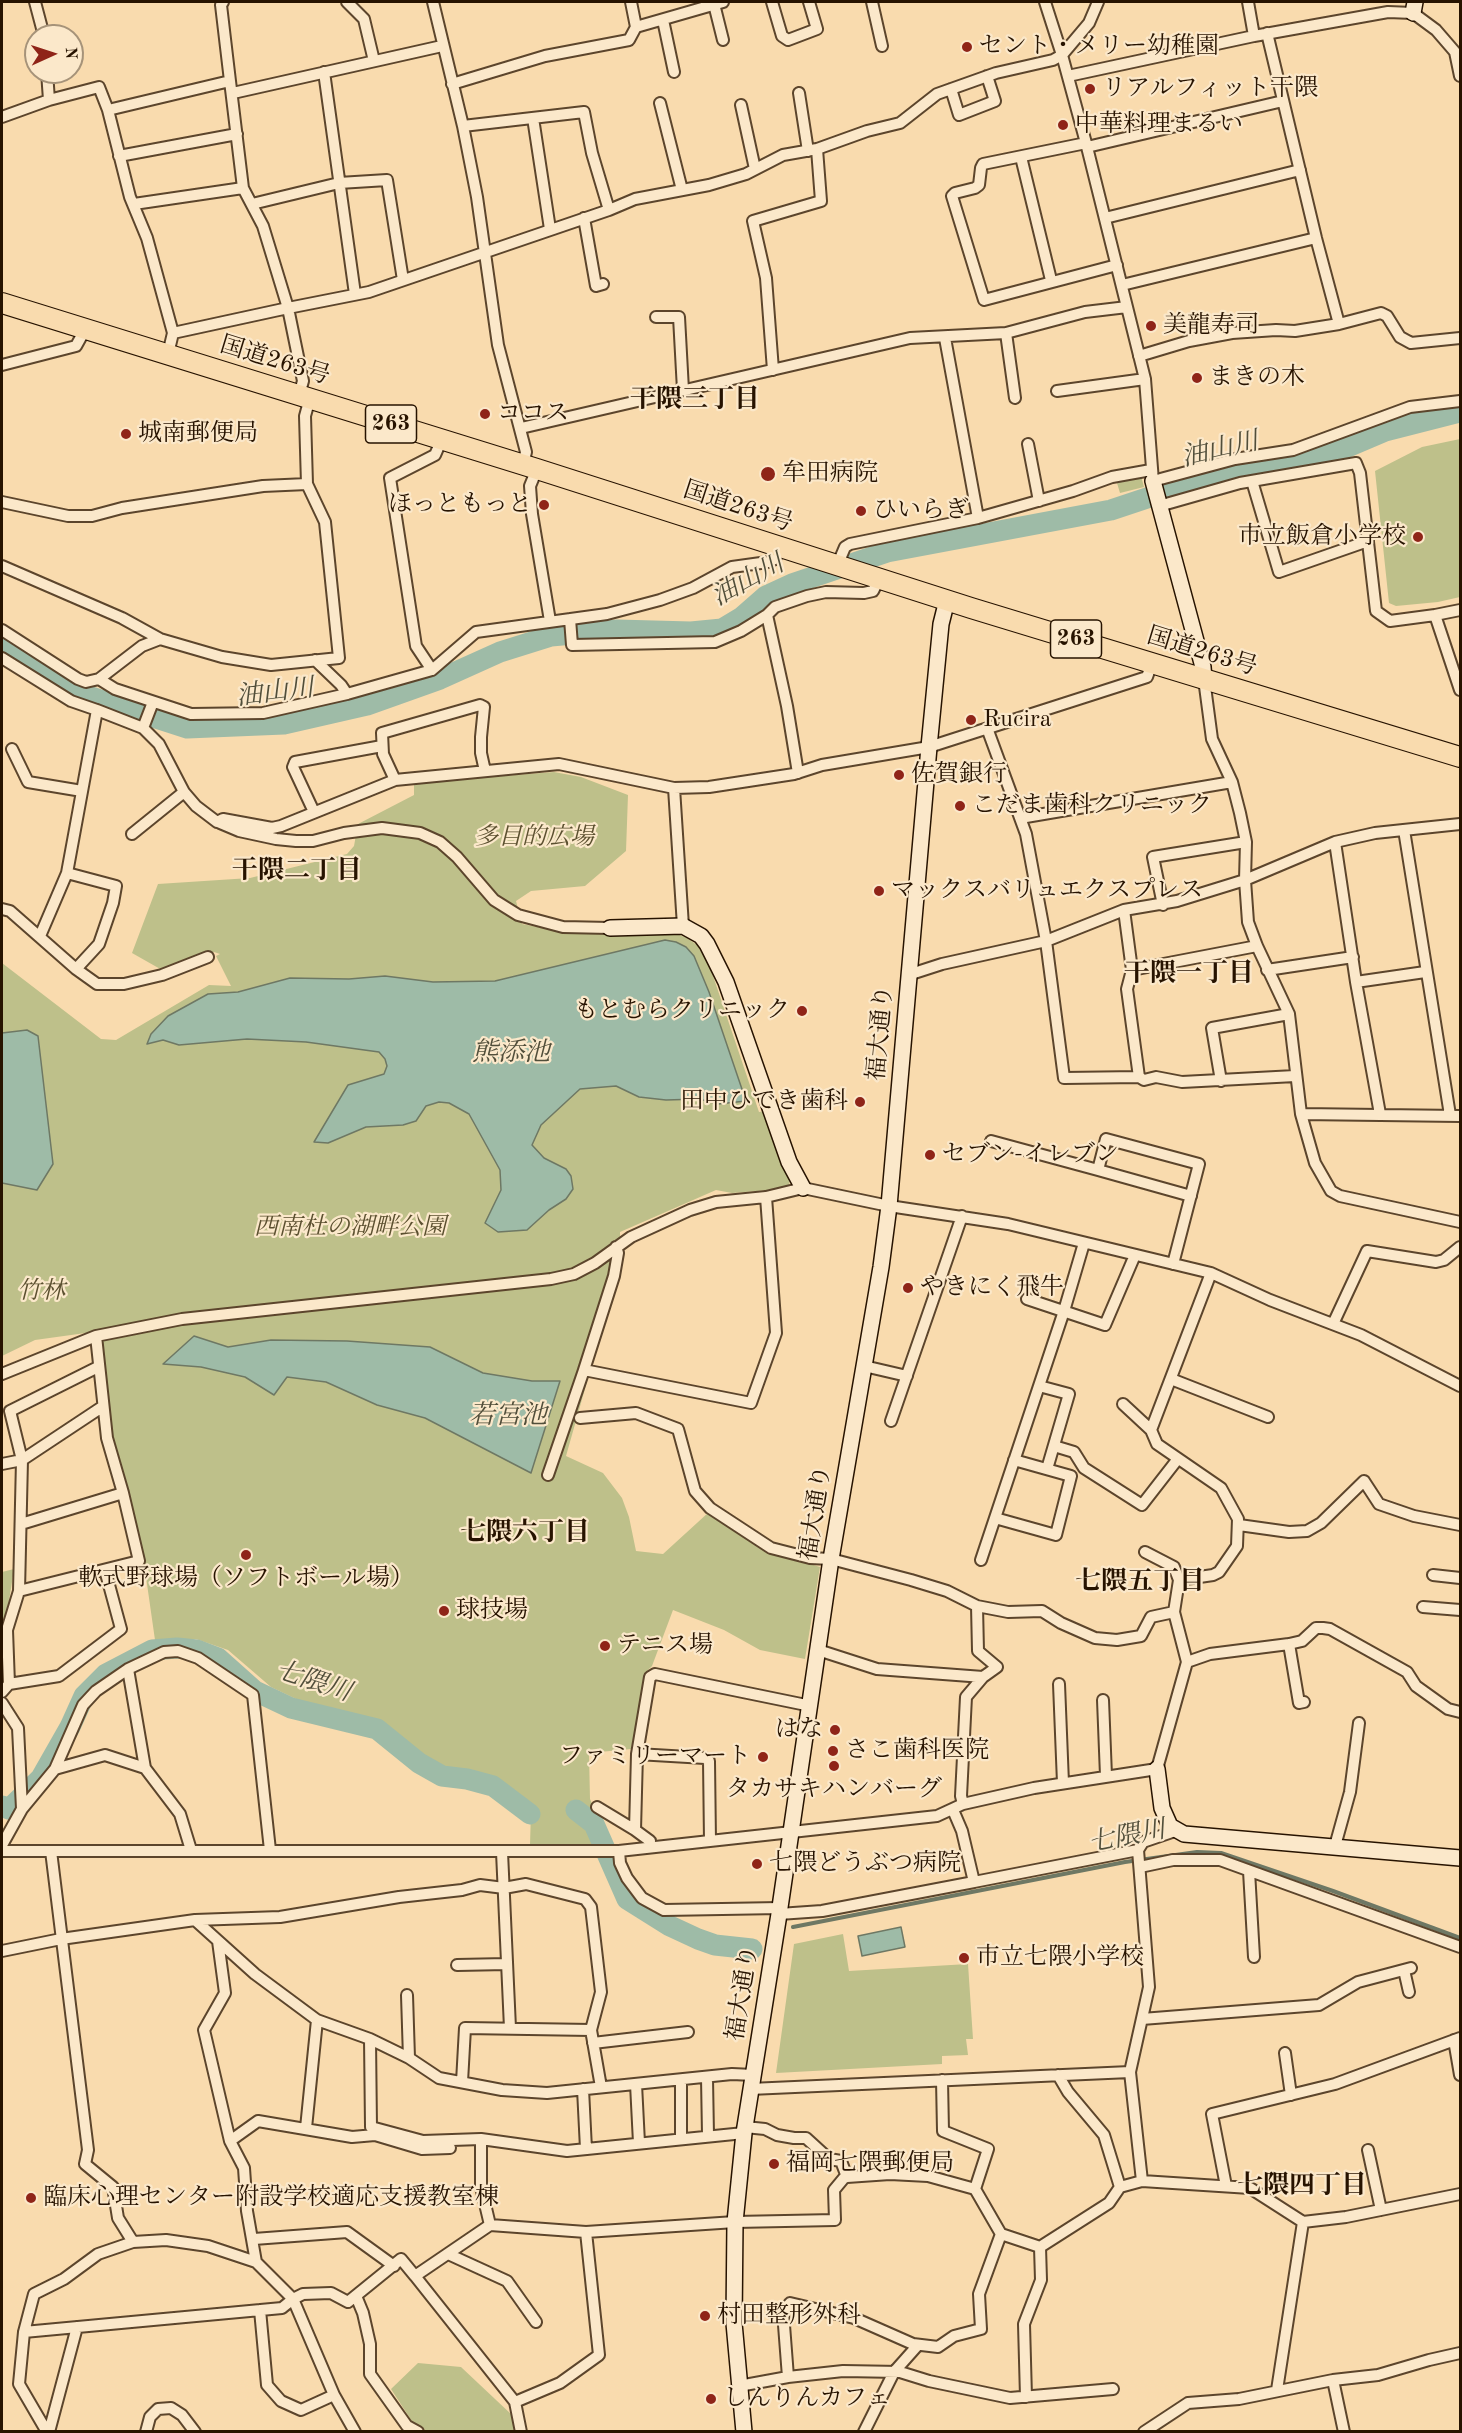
<!DOCTYPE html>
<meta charset="utf-8">
<style>
body{margin:0}
#map{position:relative;width:1462px;height:2433px;overflow:hidden;background:#f9dbae;font-family:"Old Standard TT",serif}
canvas{display:block}
.frame{position:absolute;inset:0;border:3px solid #271300;pointer-events:none}
.north{position:absolute;left:24px;top:24px;width:60px;height:60px;box-sizing:border-box;background:#fbe8ca;border:2px solid #a69379;border-radius:50%;rotate:87deg;font-size:16px;font-weight:700;line-height:24px;text-align:center;color:#271300}
.north::after{content:'';display:block;margin:auto;width:21px;height:27px;background:#8f2418;clip-path:polygon(50% 0,100% 100%,50% 72%,0 100%)}
</style>
<div id="map">
<canvas width="1462" height="2433"></canvas>
<div class="frame"></div>
<div class="north">N</div>
</div>
<script>
const g = document.querySelector('canvas').getContext('2d');
g.lineJoin = 'round';
function fillPath(path, color) {
  g.fillStyle = color;
  g.fill(path, 'evenodd');
}
function poly(rows) {
  const path = new Path2D();
  for (const r of rows) {
    path.moveTo(r[0], r[1]);
    for (let i = 2; i < r.length; i += 2) path.lineTo(r[i], r[i + 1]);
  }
  return path;
}
function stroke(path, color, width, dash) {
  g.strokeStyle = color;
  g.lineWidth = width;
  g.lineCap = dash ? 'butt' : 'round';
  g.setLineDash(dash || []);
  g.stroke(path);
}
function label(font, color, halo, rows, align = 'center') {
  g.font = font + ' "Old Standard TT","Noto Serif JP",serif';
  g.lineWidth = 4.5;
  g.setLineDash([]);
  g.textBaseline = 'middle';
  g.strokeStyle = halo;
  g.fillStyle = color;
  for (const [text, x, y, turn = 0] of rows) {
    g.save();
    g.translate(x, y);
    g.rotate((+turn || 0) * Math.PI / 180);
    g.textAlign = isNaN(turn) ? turn : align;
    if (halo) g.strokeText(text, 0, 0);
    g.fillText(text, 0, 0);
    g.restore();
  }
}
const green = poly([
 [1460,439,1460,597,1438,602,1396,606,1389,603,1375,471,1422,447],
 [1141,476,1144,487,1120,493,1117,483],
 [554,772,581,777,628,795,626,851,585,886,531,891,516,901,522,924,569,933,675,933,687,938,697,945,709,964,759,1112,765,1111,770,1122,791,1144,794,1157,789,1185,770,1190,732,1193,716,1190,620,1232,620,1265,566,1456,603,1473,622,1498,629,1517,636,1551,663,1554,709,1512,759,1548,820,1567,805,1659,760,1650,724,1630,673,1610,652,1666,647,1671,631,1749,589,1753,590,1799,610,1844,530,1845,531,1810,495,1784,443,1774,415,1756,390,1730,315,1708,271,1687,228,1650,196,1639,155,1640,144,1563,106,1410,100,1331,35,1340,2,1356,2,963,101,1039,116,1040,209,985,231,986,216,956,220,954,214,952,162,970,132,953,158,884,250,878,347,854,354,846,358,824,414,795,414,783],
 [14,1569,9,1601,2,1626,2,1572],
 [843,1934,849,1971,968,1964,973,2039,966,2039,968,2055,942,2056,942,2064,776,2073,794,1944],
 [418,2363,461,2367,512,2415,514,2431,427,2431,413,2423,391,2389]
]);
const water = poly([
 [665,940,676,942,686,947,694,956,709,992,746,1101,718,1104,699,1099,666,1100,639,1097,616,1086,580,1089,541,1125,532,1145,544,1158,566,1169,571,1176,573,1189,566,1199,549,1210,527,1230,498,1232,485,1223,501,1190,500,1170,469,1114,449,1103,439,1102,426,1106,416,1121,403,1125,366,1127,328,1143,314,1142,348,1085,384,1074,387,1066,385,1059,379,1052,306,1042,247,1039,179,1045,163,1040,147,1044,151,1034,168,1016,208,994,238,992,290,978,349,979,385,976,433,982,495,981,665,940],
 [27,1030,38,1036,53,1164,37,1190,2,1183,2,1033,27,1030],
 [194,1336,228,1347,271,1340,347,1341,430,1347,483,1373,532,1381,560,1381,531,1473,425,1418,377,1405,326,1382,287,1377,274,1395,245,1377,201,1367,163,1364,194,1336],
 [901,1927,905,1947,862,1956,858,1936,901,1927]
]);
const stream = poly([
 [793,1927,1125,1862,1197,1852,1221,1853,1333,1891,1460,1938]
]);
const river = poly([
 [2,645,85,695,187,728,284,724,367,705,440,679,500,652,551,636,617,630,691,632,722,629,742,617,766,596,792,584,887,552,1111,510,1174,489,1345,448,1385,431,1460,412],
 [2,1806,9,1809,41,1778,70,1727,84,1696,106,1674,152,1650,177,1648,197,1650,218,1658,255,1691,291,1708,377,1729,419,1763,442,1776,467,1779,493,1786,530,1814],
 [576,1810,594,1824,627,1899,670,1926,698,1939,715,1945,752,1949]
]);
const street = poly([
 [35,2,44,36],
 [223,2,221,5,230,81],
 [347,2,364,19,374,61],
 [433,2,463,126,477,197,498,345,526,452,523,465],
 [772,2,782,36,788,40,817,29,809,2],
 [872,2,882,46],
 [1045,2,1062,55,1086,143,1145,379,1153,481,1235,459,1293,450,1410,407,1460,401],
 [1248,2,1254,36],
 [714,4,723,40],
 [663,20,674,72],
 [636,27,723,2],
 [1267,33,1316,238,1339,324],
 [47,72,49,100],
 [324,72,355,294],
 [1068,76,1254,36,1388,12,1413,13,1436,30,1455,52,1460,76],
 [452,84,545,56,629,40,636,27,631,2],
 [951,89,959,115,995,101,987,76],
 [233,93,442,46],
 [799,93,808,151],
 [660,103,682,190],
 [741,105,755,169],
 [2,117,49,100,99,87,108,110],
 [533,118,550,229],
 [463,126,584,112,592,153,609,210],
 [1086,143,983,164,981,168,979,185,975,188,955,193,952,196,984,300,1117,265],
 [1087,147,1283,101],
 [119,156,237,134],
 [1021,157,1051,280],
 [134,204,243,188],
 [252,204,339,183,387,180,403,280],
 [584,218,596,286,603,284],
 [1105,218,1300,170],
 [1122,285,1316,238],
 [656,317,679,317,683,390],
 [1006,333,1015,398],
 [945,338,978,518],
 [168,354,173,333,147,238,130,197,108,110,230,81,243,188,263,226,288,308,173,333],
 [1139,356,1189,341,1232,333,1276,330,1295,331,1339,324,1381,313,1387,316,1400,337,1411,343,1460,338],
 [2,365,76,346,86,328],
 [773,370,766,278,753,221,821,201,817,149],
 [1057,391,1145,379],
 [299,395,303,381,288,308,369,292,609,210,635,199,709,185,746,174,783,155,817,149,867,131,900,123,937,94,996,73,1053,60,1062,55,1089,23,1098,2],
 [521,428,910,338,1006,333,1085,312,1127,307],
 [1028,444,1039,501],
 [537,469,530,486,532,514,550,621],
 [1252,481,1279,572,1368,541],
 [2,502,68,516,92,516,122,508,263,486,307,484,305,416,310,398],
 [1159,506,1240,483,1356,463,1360,473,1376,611,1390,621,1435,615],
 [2,566,122,618,160,639,222,657,271,665,339,658,325,522,307,484],
 [837,566,845,547,850,544,978,518,1073,491,1112,477,1151,470],
 [1460,610,1435,615,1460,690],
 [570,619,572,645,715,642,741,631,767,615],
 [2,630,78,679,86,682,99,679],
 [160,639,142,646,99,679,115,689,191,714,263,713,347,694,432,670,476,632,607,614,660,600,693,588,732,567,768,562,775,559,780,547],
 [2,658,71,701,97,710],
 [315,660,341,685,347,694],
 [432,670,416,646,390,478,435,455,442,439],
 [1204,679,1212,739,1232,782,1240,813,1246,842,1245,880,1335,842,1375,833,1460,824],
 [143,728,153,702],
 [987,728,1026,834,1046,941,1064,1078,1139,1077,1144,1080,1156,1077,1182,1082,1295,1076],
 [12,749,28,782,82,791],
 [798,773,787,706,767,615,775,607,807,596,826,592,864,593,873,591,879,579],
 [395,780,383,754,382,733,480,705,484,707,481,737,481,753,485,771],
 [674,788,683,926],
 [314,812,293,767,295,762,382,746],
 [1020,818,1232,782],
 [220,823,239,831,276,839,296,841,313,841,344,833,382,828,420,833,440,842,457,857,494,900,518,915,563,927,610,928],
 [1404,830,1450,1115],
 [132,834,184,792],
 [1335,842,1356,982,1380,1114],
 [67,873,116,886,113,903,99,944,76,969],
 [1163,905,1153,857,1246,842],
 [2,909,10,911,76,969,97,984,124,984,162,975,208,957],
 [1124,910,1132,970,1127,989,1139,1077],
 [40,936,67,873,97,710,143,728,159,744,184,792,196,806,217,822,223,819,272,828,281,826,395,780,559,764,674,788,709,787,794,774,822,765,929,747,1147,677,1152,663],
 [1132,970,1257,946],
 [1267,970,1353,957],
 [908,975,942,964,1046,941,1124,910,1177,901,1245,880,1248,922,1257,946,1289,1014,1301,1114],
 [1356,982,1425,972],
 [1221,1081,1212,1028,1289,1014],
 [1460,1116,1301,1114,1315,1163,1331,1191,1340,1196,1460,1222],
 [991,1141,1098,1170],
 [616,1247,618,1253,614,1276,584,1370,751,1403,776,1333,766,1197],
 [1173,1264,1199,1164,1106,1139,1098,1170,1191,1196],
 [1027,1299,1105,1325,1135,1255],
 [1333,1324,1367,1251,1436,1262,1444,1260,1460,1247],
 [864,1366,907,1376],
 [2,1374,96,1336,182,1319,551,1279,574,1274,595,1263,631,1237,690,1210,716,1202,766,1197,803,1188,889,1206,1008,1224,1211,1273,1270,1300,1361,1335,1460,1386],
 [1171,1379,1268,1417],
 [1039,1386,1069,1394,1047,1469],
 [1123,1404,1151,1430],
 [580,1418,636,1413,678,1429,695,1491,710,1508,771,1548,810,1558,831,1559,911,1580,947,1591,977,1606,1008,1612,1042,1611,1061,1623,1095,1638,1117,1640,1141,1636,1151,1617,1174,1612],
 [891,1421,962,1216],
 [1054,1446,1074,1452,1084,1468,1142,1505,1177,1460],
 [2,1464,22,1460,102,1407],
 [548,1475,584,1370],
 [995,1518,1056,1535,1071,1476,1014,1460],
 [21,1524,123,1493],
 [1239,1525,1289,1532,1307,1531,1321,1523,1364,1481,1379,1504,1414,1516,1460,1525],
 [1145,1552,1174,1567,1179,1580],
 [981,1560,1064,1311,1084,1243],
 [1433,1575,1460,1578],
 [19,1591,139,1561,123,1493,107,1438,96,1336],
 [1423,1607,1460,1610],
 [1289,1644,1299,1703,1304,1702],
 [818,1650,877,1669,983,1677],
 [1187,1662,1210,1654,1289,1644,1302,1641,1316,1628,1323,1628,1330,1629,1407,1672,1416,1686,1448,1709,1460,1712],
 [128,1669,145,1768,180,1814,191,1850],
 [9,1684,59,1676,121,1629,105,1570],
 [1059,1684,1063,1783],
 [2,1692,9,1684,7,1630,19,1591,22,1460,10,1411,98,1367],
 [1103,1700,1106,1776],
 [2,1703,18,1728,22,1809],
 [637,1754,705,1758,709,1761,710,1841],
 [55,1769,83,1705,96,1691,128,1669,164,1652,178,1651,198,1658,253,1695,270,1850],
 [963,1804,961,1796,966,1697,983,1677,997,1667,978,1651,977,1606],
 [597,1807,635,1830],
 [953,1810,962,1831,974,1882,1138,1850],
 [2,1845,22,1809,55,1769,105,1755,145,1768],
 [1335,1846,1350,1792,1359,1723],
 [649,1847,650,1841,635,1830,637,1754,650,1677,655,1674,811,1706],
 [2,1851,619,1851,937,1816,963,1804,1034,1788,1157,1769,1187,1662,1174,1612,1179,1580,1213,1575,1219,1572,1237,1546,1238,1519,1221,1488,1157,1444,1151,1430,1211,1273],
 [51,1851,88,2150,85,2164,113,2187,118,2218,133,2242,166,2240,208,2246,256,2262,293,2299,303,2294,331,2293,348,2302,401,2259,415,2276,490,2225,586,2232,735,2222,835,2220,834,2190,844,2178,847,2177,890,2174,928,2176,975,2189,1001,2234,1040,2247,1109,2203,1120,2187,1142,2181,1250,2188,1303,2222,1346,2217,1460,2194],
 [619,1851,620,1863,627,1878,642,1898,664,1910,780,1908],
 [502,1852,510,2028],
 [1140,1867,1173,1860,1220,1860,1460,1947],
 [1249,1871,1254,1957],
 [779,1914,822,1911,974,1882],
 [195,1920,280,1917,399,1897,462,1890,480,1885,504,1888,526,1884,585,1899,591,1907,601,1992,591,2030,601,2087],
 [218,1941,225,1993,204,2030,230,2141,244,2168,247,2211,256,2262],
 [2,1951,61,1939,195,1920,255,1974,317,2020,370,2039,409,2058,439,2078,502,2090,547,2093,732,2074,753,2075],
 [457,1965,507,1964],
 [1404,1970,1409,1992],
 [407,1995,409,2058],
 [1142,2019,1319,2005,1358,1982,1411,1968],
 [370,2039,371,2127,423,2141,481,2139,567,2151,744,2133],
 [1454,2040,1460,2075],
 [593,2043,688,2032],
 [1285,2053,1291,2095],
 [1058,2075,1068,2092,1104,2135,1120,2187],
 [707,2078,708,2135],
 [681,2080,681,2138],
 [942,2080,943,2131,988,2149,975,2189],
 [462,2082,465,2028,591,2030],
 [636,2084,639,2143],
 [583,2089,586,2149],
 [750,2089,1130,2072],
 [745,2127,765,2129,777,2135,794,2138,806,2138,829,2159,841,2161,847,2177],
 [306,2128,317,2020],
 [481,2139,481,2187,490,2225],
 [230,2141,258,2121,352,2137,375,2135,422,2149,450,2148],
 [1368,2150,1381,2210],
 [1142,2181,1130,2072,1149,1987,1138,1850,1143,1842,1178,1830],
 [1226,2186,1212,2114,1335,2084,1460,2038],
 [1001,2234,979,2294,981,2329,954,2336,938,2347,913,2344,854,2318,790,2303,783,2312,788,2377,843,2371,900,2372,929,2381,1010,2398,1113,2389],
 [254,2239,347,2232,394,2266],
 [448,2254,507,2281,536,2322],
 [415,2276,515,2402,521,2432],
 [356,2296,363,2313,370,2344,370,2374,407,2426,418,2432],
 [260,2310,267,2385,281,2401,301,2410,334,2395],
 [24,2332,282,2308,293,2299,334,2395,355,2432],
 [1333,2380,1344,2432],
 [739,2386,788,2377],
 [1277,2390,1303,2222],
 [1026,2397,1024,2324,1041,2280,1040,2247],
 [515,2402,560,2383,599,2355,586,2232],
 [47,2432,19,2384,24,2332,34,2294,64,2279,98,2254,133,2242],
 [49,2432,77,2327],
 [146,2432,150,2417,158,2409,171,2408,182,2415,195,2432],
 [864,2432,894,2372,918,2345],
 [1144,2432,1188,2403,1239,2399,1333,2380,1378,2375,1429,2360,1460,2353]
]);
const secondary = poly([
 [1413,13,1415,2],
 [1153,481,1203,667,1204,679],
 [610,928,683,926,701,936,707,944,726,982,789,1162,803,1188],
 [1157,1769,1162,1808,1170,1826,1184,1834,1460,1858],
 [744,2432,734,2323,735,2222,744,2133,779,1914,831,1559,881,1267,889,1206,929,747,941,624,947,600]
]);
const highway = poly([
 [2,303,537,469,971,608,1460,757]
]);
const markers = [
 [967,47,6,"#8f2418"],
 [1090,89,6,"#8f2418"],
 [1063,125,6,"#8f2418"],
 [1151,326,6,"#8f2418"],
 [1197,378,6,"#8f2418"],
 [485,414,6,"#8f2418"],
 [126,434,6,"#8f2418"],
 [768,474,8,"#8f2418"],
 [544,505,6,"#8f2418"],
 [861,511,6,"#8f2418"],
 [1418,537,6,"#8f2418"],
 [971,720,6,"#8f2418"],
 [899,775,6,"#8f2418"],
 [960,806,6,"#8f2418"],
 [879,891,6,"#8f2418"],
 [802,1011,6,"#8f2418"],
 [860,1102,6,"#8f2418"],
 [930,1155,6,"#8f2418"],
 [908,1288,6,"#8f2418"],
 [246,1555,6,"#8f2418"],
 [444,1611,6,"#8f2418"],
 [605,1646,6,"#8f2418"],
 [835,1730,6,"#8f2418"],
 [833,1751,6,"#8f2418"],
 [763,1757,6,"#8f2418"],
 [834,1766,6,"#8f2418"],
 [757,1864,6,"#8f2418"],
 [964,1958,6,"#8f2418"],
 [774,2164,6,"#8f2418"],
 [31,2198,6,"#8f2418"],
 [705,2316,6,"#8f2418"],
 [711,2399,6,"#8f2418"]
];
const shields = [
 [391,424,51],
 [1076,639,51]
];
const shieldNames = [
 ["263",391,424],
 ["263",1076,639]
];
const poiNames = [
 ["セント・メリー幼稚園",979,47],
 ["リアルフィット干隈",1102,89],
 ["中華料理まるい",1075,125],
 ["美龍寿司",1163,326],
 ["まきの木",1209,378],
 ["ココス",497,414],
 ["城南郵便局",138,434],
 ["牟田病院",782,474],
 ["ほっともっと",532,505,"right"],
 ["ひいらぎ",873,511],
 ["市立飯倉小学校",1406,537,"right"],
 ["Rucira",983,720],
 ["佐賀銀行",911,775],
 ["こだま歯科クリニック",972,806],
 ["マックスバリュエクスプレス",891,891],
 ["もとむらクリニック",790,1011,"right"],
 ["田中ひでき歯科",848,1102,"right"],
 ["セブン-イレブン",942,1155],
 ["やきにく飛牛",920,1288],
 ["軟式野球場（ソフトボール場）",246,1579,"center"],
 ["球技場",456,1611],
 ["テニス場",617,1646],
 ["はな",823,1730,"right"],
 ["さこ歯科医院",845,1751],
 ["ファミリーマート",751,1757,"right"],
 ["タカサキハンバーグ",834,1790,"center"],
 ["七隈どうぶつ病院",769,1864],
 ["市立七隈小学校",976,1958],
 ["福岡七隈郵便局",786,2164],
 ["臨床心理センター附設学校適応支援教室棟",43,2198],
 ["村田整形外科",717,2316],
 ["しんりんカフェ",723,2399]
];
const streetNames = [
 ["国道263号",275,361,17],
 ["国道263号",738,507,18],
 ["国道263号",1202,652,17],
 ["福大通り",881,1033,-85],
 ["福大通り",816,1513,-81],
 ["福大通り",743,1993,-81]
];
const parkNames = [
 ["多目的広場",534,838],
 ["西南杜の湖畔公園",350,1228],
 ["竹林",41,1292]
];
const neighbourhoodNames = [
 ["干隈三丁目",695,400],
 ["干隈二丁目",297,871],
 ["干隈一丁目",1189,974],
 ["七隈六丁目",525,1533],
 ["七隈五丁目",1140,1582],
 ["七隈四丁目",1302,2186]
];
const waterNames = [
 ["油山川",1220,450,-13],
 ["油山川",748,581,-29],
 ["油山川",275,693,-7],
 ["熊添池",511,1053],
 ["若宮池",508,1416],
 ["七隈川",313,1682,18],
 ["七隈川",1127,1837,-11]
];
fillPath(green, '#bec08a');
fillPath(water, '#9ebba7');
stroke(water, '#6e7864', 1.5);
stroke(stream, '#6e7864', 4);
stroke(river, '#9ebba7', 21);
stroke(street, '#5c452c', 14);
stroke(secondary, '#271300', 18);
stroke(highway, '#271300', 22);
stroke(street, '#fbe8ca', 10);
stroke(secondary, '#fbe8ca', 15);
stroke(highway, '#f9dbae', 20);
for (const [x, y, r, color] of markers) {
  const dot = new Path2D();
  dot.arc(x, y, r, 0, 2 * Math.PI);
  g.fillStyle = color;
  g.fill(dot);
  stroke(dot, '#fbe8ca', 2);
}
for (const [x, y, w] of shields) {
  const box = new Path2D();
  box.roundRect(x - w / 2, y - 19, w, 38, 4.5);
  g.fillStyle = '#fbe8ca';
  g.fill(box);
  stroke(box, '#271300', 1.5);
}
label('bold 22px', '#271300', null, shieldNames);
label('24px', '#271300', '#fbe8ca', poiNames, 'left');
label('24px', '#271300', '#fbe8ca', streetNames);
label('italic 24px', '#5c5030', '#fbe8ca', parkNames);
label('bold 26px', '#271300', '#fbe8ca', neighbourhoodNames);
label('italic 26px', '#514e3a', '#fbe8ca', waterNames);
</script>
